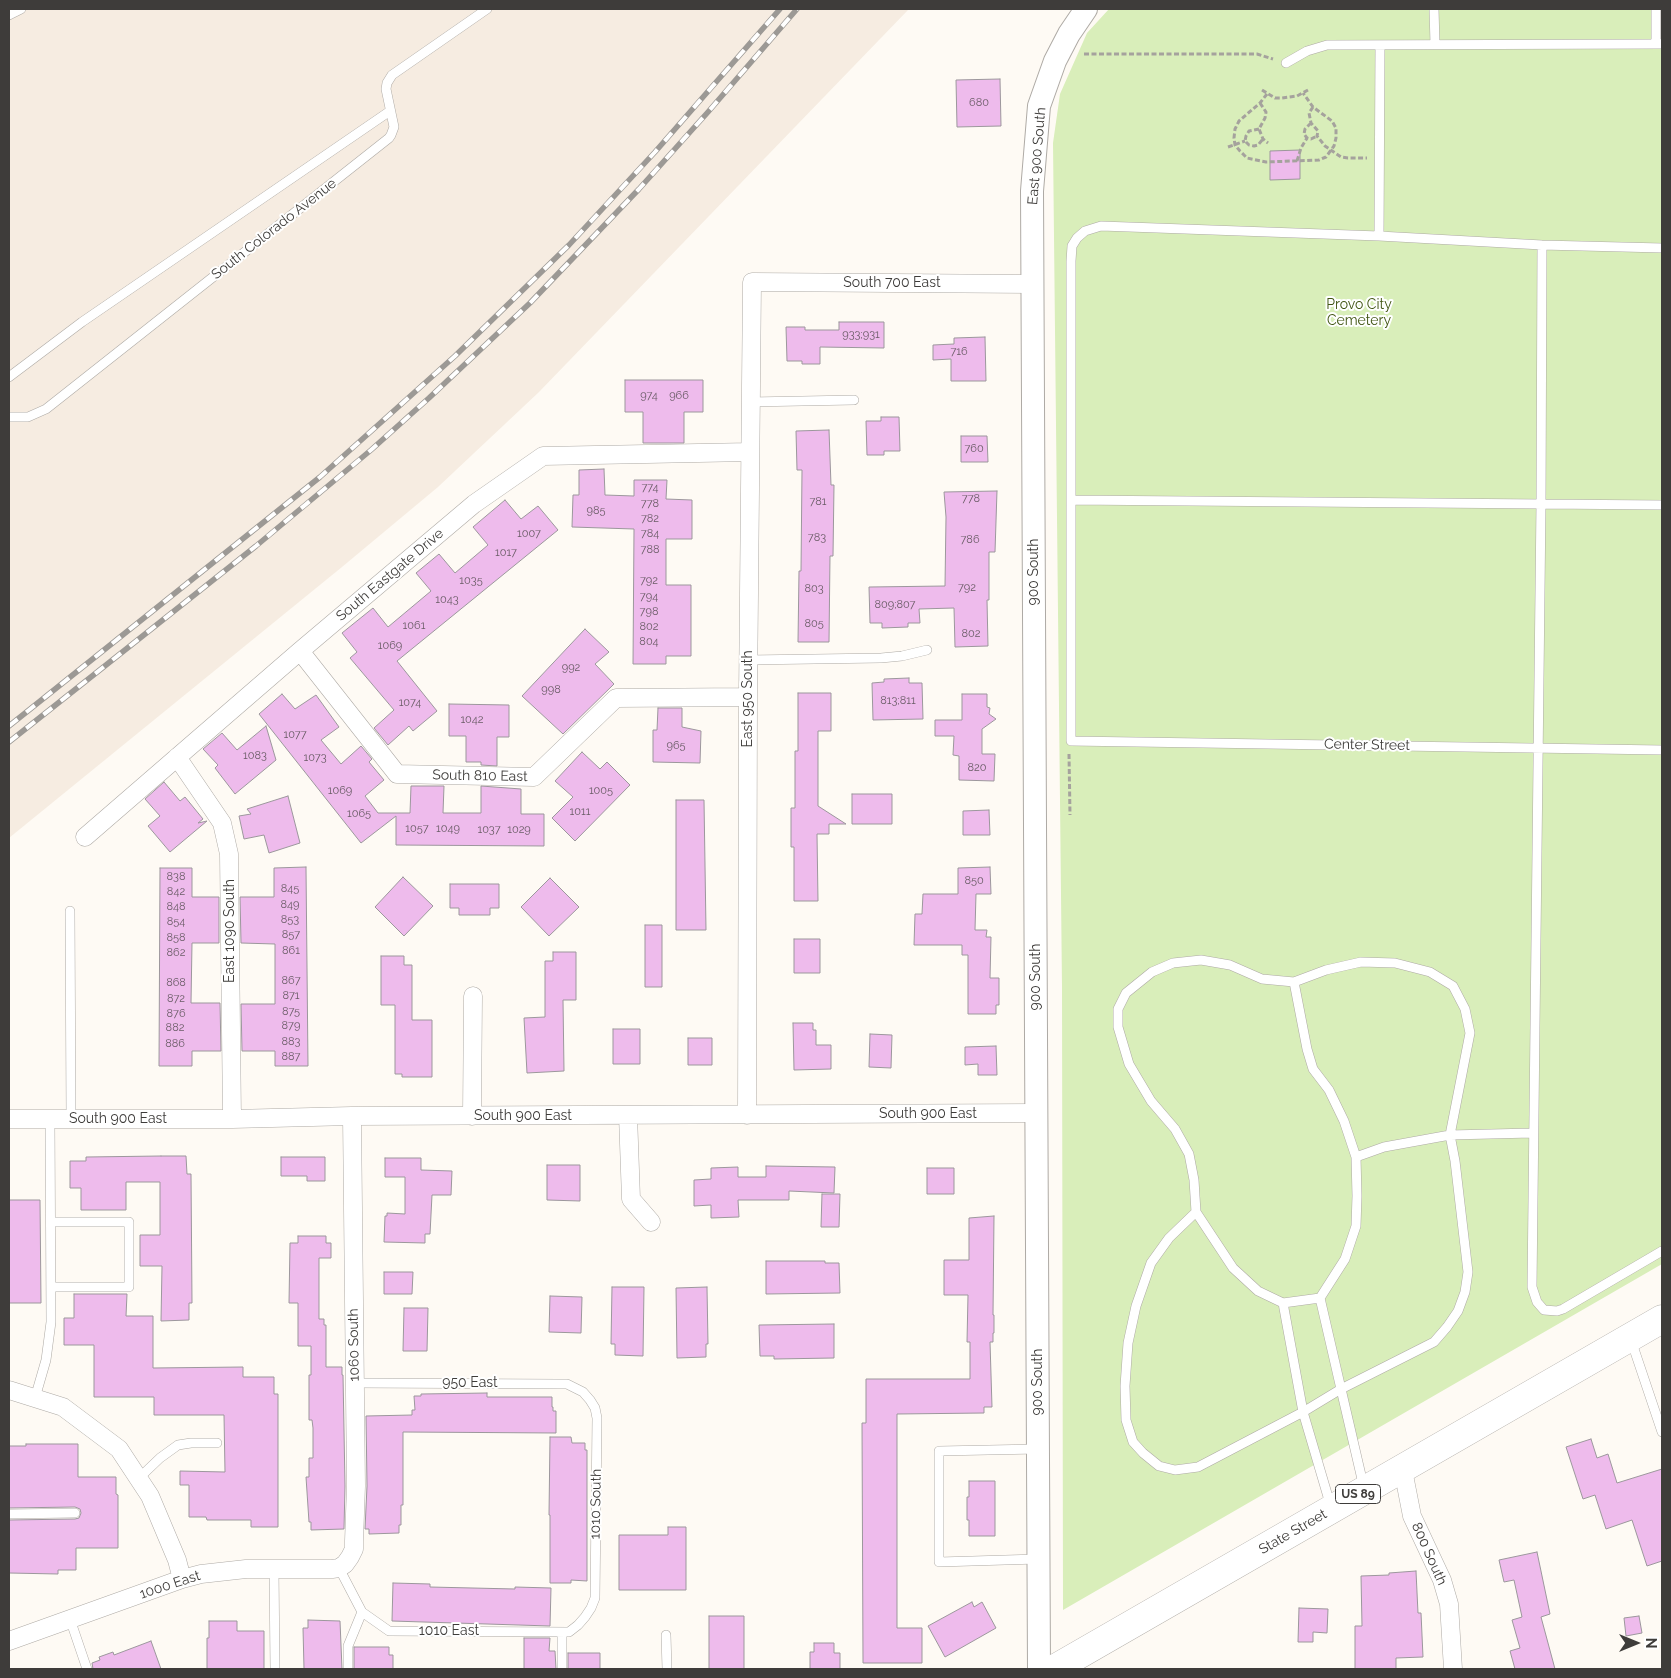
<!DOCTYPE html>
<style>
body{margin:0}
#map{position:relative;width:1671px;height:1678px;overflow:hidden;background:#fefaf4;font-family:Raleway,sans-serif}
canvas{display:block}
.frame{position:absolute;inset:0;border:10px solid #3e3c3a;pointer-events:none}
.north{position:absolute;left:1611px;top:1618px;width:50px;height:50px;-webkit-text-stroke:4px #fff;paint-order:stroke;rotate:90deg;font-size:14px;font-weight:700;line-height:20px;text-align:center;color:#3e3c3a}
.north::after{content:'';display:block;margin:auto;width:18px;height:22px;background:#3e3c3a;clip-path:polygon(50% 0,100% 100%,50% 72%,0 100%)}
</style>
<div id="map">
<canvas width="1671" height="1678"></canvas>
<div class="frame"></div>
<div class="north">N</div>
</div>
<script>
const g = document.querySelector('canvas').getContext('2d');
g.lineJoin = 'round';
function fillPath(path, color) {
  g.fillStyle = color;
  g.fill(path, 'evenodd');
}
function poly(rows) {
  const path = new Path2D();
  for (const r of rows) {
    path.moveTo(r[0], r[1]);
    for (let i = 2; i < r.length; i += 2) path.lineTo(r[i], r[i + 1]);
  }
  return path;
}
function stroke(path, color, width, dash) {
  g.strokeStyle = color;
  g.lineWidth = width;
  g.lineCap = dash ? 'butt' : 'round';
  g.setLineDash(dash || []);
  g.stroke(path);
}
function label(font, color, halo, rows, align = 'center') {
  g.font = font + ' Raleway,sans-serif';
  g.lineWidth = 4;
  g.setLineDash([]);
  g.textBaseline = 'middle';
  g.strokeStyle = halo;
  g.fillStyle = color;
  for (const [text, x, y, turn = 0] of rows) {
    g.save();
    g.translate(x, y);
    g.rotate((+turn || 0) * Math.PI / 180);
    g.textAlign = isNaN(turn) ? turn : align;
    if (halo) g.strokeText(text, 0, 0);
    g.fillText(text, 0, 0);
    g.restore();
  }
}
const built = poly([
 [9,9,909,9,539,392,438,487,342,567,9,838]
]);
const green = poly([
 [1109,9,1662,9,1662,1264,1063,1610,1062,988,1053,143,1060,94,1087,33]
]);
const building = poly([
 [1000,79,1001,126,957,127,956,80,1000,79],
 [1300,150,1300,179,1270,180,1270,151,1300,150],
 [839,322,884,322,884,348,820,347,820,364,802,364,802,361,787,361,786,327,805,327,805,330,839,330,839,322],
 [985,337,986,381,951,381,951,359,933,360,933,345,954,344,954,338,985,337],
 [625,380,703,380,703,412,684,412,684,443,643,443,643,412,625,412,625,380],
 [881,417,899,417,900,451,884,451,884,455,867,455,866,421,881,421,881,417],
 [829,430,831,485,834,485,833,556,830,556,829,642,798,642,799,571,801,571,802,470,797,470,796,431,829,430],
 [961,436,987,436,988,462,961,462,961,436],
 [604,469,605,495,634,496,634,480,667,480,666,499,692,500,692,539,666,539,666,585,691,585,691,656,666,656,666,664,633,664,634,529,572,527,573,495,579,495,579,470,604,469],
 [997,491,995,552,989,552,989,600,987,600,988,646,955,647,954,608,919,609,920,623,908,623,908,627,882,628,882,623,870,623,869,587,945,586,946,517,944,492,997,491],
 [505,500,521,519,538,506,558,530,397,661,437,711,413,731,409,726,388,745,374,728,394,710,350,658,357,652,342,633,373,608,388,627,431,591,416,573,439,554,455,573,488,545,473,527,505,500],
 [585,629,609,652,595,664,614,684,563,734,522,696,585,629],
 [909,678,909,683,922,683,923,719,873,720,872,683,884,682,884,679,909,678],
 [798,693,831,693,831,731,818,731,818,806,846,824,829,824,829,834,817,834,818,901,794,901,794,847,791,847,791,808,795,808,795,751,798,751,798,693],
 [282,694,295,709,316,695,339,727,321,740,341,764,361,746,372,759,369,762,384,780,365,796,378,813,410,813,411,786,444,786,443,813,481,813,481,786,521,789,521,814,544,814,544,846,396,845,396,816,361,843,259,714,282,694],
 [962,694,987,694,987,707,990,708,989,714,996,719,982,729,982,754,995,754,994,781,959,780,959,756,953,755,954,736,935,736,935,720,962,720,962,694],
 [449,704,509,705,509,737,497,737,497,766,481,765,481,762,466,762,466,736,449,736,449,704],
 [658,708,682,708,682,727,701,731,700,763,653,762,653,730,657,730,658,708],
 [266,726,276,760,235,794,215,768,218,765,203,749,222,733,237,750,266,726],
 [582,752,600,769,607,762,630,785,575,841,552,818,573,797,555,781,582,752],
 [164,782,180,801,185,797,203,819,198,823,207,821,170,852,148,826,160,816,145,799,164,782],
 [852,794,892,794,892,824,852,824,852,794],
 [288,796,300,843,269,853,264,835,244,839,239,816,251,814,247,809,288,796],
 [676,800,704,800,706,930,676,930,676,800],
 [989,810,990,835,963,835,963,811,989,810],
 [306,867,308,1066,275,1066,275,1051,242,1051,241,1004,275,1004,275,944,241,943,240,897,274,897,274,868,306,867],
 [990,867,991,894,976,894,975,930,987,930,986,937,991,937,990,978,999,978,999,1005,996,1005,996,1014,968,1014,968,955,962,955,962,945,914,945,915,914,922,914,923,894,958,894,958,868,990,867],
 [160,868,192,868,192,897,219,897,219,943,192,943,191,1003,220,1003,221,1051,192,1051,192,1066,159,1066,160,868],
 [403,877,433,906,404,936,375,907,403,877],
 [550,878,579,907,549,936,521,907,550,878],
 [450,884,499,884,499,908,490,908,490,915,459,915,459,908,450,908,450,884],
 [645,925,662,925,662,987,645,987,645,925],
 [794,939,820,939,820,973,794,973,794,939],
 [553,952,576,952,576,1000,563,1000,564,1071,527,1073,524,1018,545,1017,545,961,553,961,553,952],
 [381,956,404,956,404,965,412,965,412,1020,432,1020,432,1077,402,1077,402,1074,395,1074,395,1005,381,1005,381,956],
 [793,1023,813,1023,813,1030,816,1030,816,1045,831,1045,831,1069,794,1070,793,1023],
 [613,1029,640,1029,640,1064,613,1064,613,1029],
 [870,1034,892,1035,891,1068,869,1067,870,1034],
 [688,1038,712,1038,712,1065,688,1065,688,1038],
 [996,1046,997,1075,978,1075,978,1064,965,1065,965,1047,996,1046],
 [161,1156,186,1156,187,1174,191,1174,192,1303,189,1303,189,1320,161,1321,162,1266,140,1266,140,1235,160,1235,160,1182,126,1182,126,1210,81,1210,81,1188,70,1188,70,1161,86,1161,86,1157,161,1156],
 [281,1157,325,1157,325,1181,307,1181,307,1176,281,1176,281,1157],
 [385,1158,421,1158,421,1170,452,1171,451,1195,432,1195,430,1234,425,1234,425,1243,384,1242,385,1216,387,1216,387,1213,405,1214,405,1177,385,1177,385,1158],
 [547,1165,580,1165,580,1201,547,1200,547,1165],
 [766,1166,835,1167,834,1193,789,1191,789,1200,738,1200,739,1217,711,1218,711,1205,694,1206,694,1180,711,1179,711,1168,738,1167,738,1177,766,1177,766,1166],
 [927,1168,954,1168,954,1194,927,1194,927,1168],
 [822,1194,840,1194,839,1227,821,1227,822,1194],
 [9,1200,40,1200,41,1303,9,1303,9,1200],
 [994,1216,993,1315,994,1315,994,1333,993,1333,993,1342,990,1342,992,1407,984,1407,984,1413,897,1414,897,1628,922,1628,922,1663,863,1663,862,1423,866,1423,866,1379,970,1379,970,1342,967,1342,968,1295,944,1295,944,1260,969,1260,969,1218,994,1216],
 [298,1236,326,1236,326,1243,331,1243,331,1258,319,1258,319,1319,324,1319,324,1325,326,1325,326,1367,342,1367,342,1375,343,1375,345,1486,344,1529,311,1530,311,1522,309,1522,306,1477,309,1477,309,1458,313,1458,313,1428,312,1420,309,1420,309,1375,311,1375,311,1346,298,1346,298,1303,289,1303,290,1243,298,1243,298,1236],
 [766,1261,825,1261,825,1263,839,1263,840,1293,766,1294,766,1261],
 [384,1272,413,1272,412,1294,384,1294,384,1272],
 [612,1287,644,1287,643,1356,615,1355,615,1344,611,1344,612,1287],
 [707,1287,708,1344,706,1344,706,1357,677,1358,676,1288,707,1287],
 [74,1294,127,1294,126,1316,153,1316,153,1368,243,1367,243,1377,274,1377,274,1394,278,1394,278,1527,251,1527,251,1520,207,1520,206,1517,189,1517,189,1485,180,1485,180,1471,225,1472,224,1415,154,1415,154,1397,94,1397,94,1345,64,1345,64,1318,74,1318,74,1294],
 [550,1296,582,1297,581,1333,549,1332,550,1296],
 [404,1308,428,1308,427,1351,403,1351,404,1308],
 [834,1324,834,1358,774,1359,774,1356,760,1356,759,1325,834,1324],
 [487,1393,487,1397,552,1397,552,1407,553,1407,553,1411,556,1411,556,1433,403,1432,403,1505,401,1505,401,1525,399,1525,399,1533,369,1534,369,1529,365,1529,367,1486,366,1416,412,1415,412,1410,415,1410,414,1396,421,1396,421,1394,487,1393],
 [550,1437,571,1437,572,1443,585,1443,585,1450,587,1450,587,1581,571,1580,571,1583,550,1583,550,1515,549,1515,550,1437],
 [1591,1439,1597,1458,1608,1454,1617,1483,1662,1469,1662,1561,1647,1566,1632,1520,1606,1529,1595,1495,1583,1499,1566,1447,1591,1439],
 [26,1444,78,1444,78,1477,116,1477,116,1494,118,1495,118,1548,76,1548,76,1570,58,1570,58,1574,9,1573,9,1520,75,1519,79,1518,81,1513,80,1509,75,1507,9,1508,9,1446,26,1446,26,1444],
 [969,1481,995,1481,995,1536,969,1536,969,1520,967,1520,967,1497,969,1497,969,1481],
 [668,1527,686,1527,686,1590,619,1590,619,1535,668,1535,668,1527],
 [1537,1552,1550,1614,1541,1617,1555,1669,1515,1669,1510,1651,1520,1648,1512,1620,1522,1617,1514,1580,1504,1582,1499,1560,1537,1552],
 [1416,1571,1418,1613,1421,1613,1423,1657,1396,1658,1396,1669,1355,1669,1355,1626,1362,1626,1361,1576,1389,1575,1389,1573,1416,1571],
 [393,1583,430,1584,430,1587,515,1589,515,1587,551,1588,550,1626,392,1621,393,1583],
 [972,1602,974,1607,982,1602,996,1628,945,1657,928,1626,972,1602],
 [1299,1608,1328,1609,1327,1633,1313,1632,1313,1642,1298,1642,1299,1608],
 [709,1616,744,1616,744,1669,709,1669,709,1616],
 [1639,1616,1642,1633,1626,1636,1624,1618,1639,1616],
 [308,1620,340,1621,342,1669,304,1669,303,1628,308,1628,308,1620],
 [209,1621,237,1621,237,1631,264,1631,264,1669,207,1669,207,1638,209,1638,209,1621],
 [524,1638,550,1638,549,1651,555,1651,556,1669,524,1669,524,1638],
 [151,1641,161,1669,93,1669,92,1663,100,1660,99,1657,113,1652,114,1655,151,1641],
 [814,1643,834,1643,834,1653,840,1653,840,1669,810,1669,810,1652,814,1652,814,1643],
 [354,1647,389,1647,389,1655,393,1655,393,1669,354,1669,354,1647],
 [568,1653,600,1653,600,1669,568,1669,568,1653]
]);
const path = poly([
 [1084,54,1257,54,1273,59],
 [1262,90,1275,98,1282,98,1297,96,1308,90],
 [1267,94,1260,103,1239,121,1235,129,1234,138,1235,145,1240,151,1247,158,1266,162,1319,160,1326,157,1334,146,1336,138,1336,128,1332,121,1313,107,1303,93],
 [1260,103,1266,112,1265,118,1259,129,1263,139,1268,143],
 [1313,107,1309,113,1311,123,1318,131,1317,136,1325,146,1341,157,1348,158,1367,158],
 [1311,123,1305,129,1304,134,1307,138,1311,139,1317,136],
 [1259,129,1249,131,1246,136,1245,141,1249,145,1254,146,1258,145,1263,139],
 [1228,147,1245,141],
 [1297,161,1301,148,1307,138],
 [1069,754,1070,815]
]);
const service = poly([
 [1434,9,1435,44],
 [9,15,21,9],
 [1656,44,1656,9],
 [1286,63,1307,51,1327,45,1662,44],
 [1379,236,1380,46],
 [1542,245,1541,504,1532,1287,1537,1302,1544,1310,1557,1311,1563,1309,1662,1251],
 [1662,248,1542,245,1379,236,1101,226,1085,231,1077,238,1072,246,1071,261,1071,741,1662,750],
 [9,377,82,322,390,111],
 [750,402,854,400],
 [9,417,28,417,46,409,389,138,391,135,394,127,386,89,387,83,392,75,487,9],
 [1071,500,1662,505],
 [748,660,881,658,902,656,927,650],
 [70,911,71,1119],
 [1356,1157,1384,1147,1450,1135,1532,1133],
 [1196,1212,1169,1238,1151,1263,1136,1306,1128,1343,1125,1386,1126,1420,1133,1442,1143,1453,1159,1466,1175,1470,1198,1467,1303,1412,1341,1389,1320,1298,1345,1259,1356,1226,1357,1196,1356,1157,1344,1121,1329,1090,1313,1069,1307,1049,1294,982],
 [51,1222,129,1222,129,1287,52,1287],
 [1320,1298,1283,1303,1258,1291,1233,1268,1196,1212,1194,1180,1189,1154,1175,1129,1151,1101,1129,1064,1118,1027,1118,1009,1126,993,1152,972,1173,963,1201,960,1230,965,1262,979,1294,982,1326,970,1361,962,1395,963,1430,972,1453,986,1465,1009,1470,1033,1450,1135,1455,1161,1468,1272,1465,1292,1458,1311,1447,1327,1434,1342,1341,1389,1364,1488],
 [1283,1303,1303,1412,1331,1507],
 [1631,1340,1662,1432],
 [35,1398,46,1360,51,1322,50,1119],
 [1038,1449,939,1451,939,1562,1038,1559],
 [138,1479,160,1458,178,1445,191,1443,217,1443],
 [9,1514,75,1513],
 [274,1568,275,1669],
 [339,1568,362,1612,389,1631,569,1632,578,1625,585,1617,591,1608,595,1598,597,1418,595,1408,590,1400,583,1392,567,1384,558,1384,355,1383],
 [70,1619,87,1669],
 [666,1635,667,1669],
 [348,1669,348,1646,362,1612],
 [562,1669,562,1632]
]);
const minor = poly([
 [300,651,397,774,534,777,616,698,748,697],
 [177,757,222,823,229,854,232,1119],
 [85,837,300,651,474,504,543,456,750,452],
 [628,1115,631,1199,651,1222],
 [747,1115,748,697,752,282,1033,284],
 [472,1116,473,996],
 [9,1119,232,1119,352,1116,1037,1113],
 [9,1390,63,1407,119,1449,150,1496,177,1560,182,1579],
 [1403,1470,1412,1516,1442,1580,1449,1604,1453,1669],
 [9,1641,182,1579,201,1574,246,1569,332,1569,339,1568,345,1564,350,1557,354,1549,354,1541,356,1486,352,1116]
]);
const tertiary = poly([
 [1039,1669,1032,191,1039,106,1055,61,1069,34,1086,9]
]);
const primary = poly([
 [1054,1669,1662,1319]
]);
const rail = poly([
 [9,726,320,477,455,356,569,245,655,152,780,9],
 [9,742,256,546,371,450,429,398,530,303,639,189,708,112,797,9]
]);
const numberNames = [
 ["680",979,103],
 ["933;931",861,335],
 ["716",959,352],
 ["974",649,396],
 ["966",679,396],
 ["760",974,449],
 ["774",650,488],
 ["778",971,499],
 ["781",818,502],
 ["778",650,504],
 ["985",596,511],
 ["782",650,519],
 ["1007",529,534],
 ["784",650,534],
 ["783",817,538],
 ["786",970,540],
 ["788",650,550],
 ["1017",506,553],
 ["1035",471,581],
 ["792",649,581],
 ["792",967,588],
 ["803",814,589],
 ["794",649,597],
 ["1043",447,600],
 ["809;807",895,605],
 ["798",649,612],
 ["805",814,624],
 ["1061",414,626],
 ["802",649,627],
 ["802",971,634],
 ["804",649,642],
 ["1069",390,646],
 ["992",571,668],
 ["998",551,690],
 ["813;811",898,701],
 ["1074",410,703],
 ["1042",472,720],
 ["1077",295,735],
 ["965",676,746],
 ["1083",255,756],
 ["1073",315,758],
 ["820",977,768],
 ["1069",340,791],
 ["1005",601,791],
 ["1011",580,812],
 ["1065",359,814],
 ["1057",417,829],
 ["1049",448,829],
 ["1037",489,830],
 ["1029",519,830],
 ["838",176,877],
 ["850",974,881],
 ["845",290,889],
 ["842",176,892],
 ["849",290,905],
 ["848",176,907],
 ["853",290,920],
 ["854",176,922],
 ["857",291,935],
 ["858",176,938],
 ["861",291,951],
 ["862",176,953],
 ["867",291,981],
 ["868",176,983],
 ["871",291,996],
 ["872",176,999],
 ["875",291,1012],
 ["876",176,1014],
 ["879",291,1026],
 ["882",175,1028],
 ["883",291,1042],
 ["886",175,1044],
 ["887",291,1057]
];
const shields = [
 [1358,1494,45]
];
const shieldNames = [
 ["US 89",1358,1494]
];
const streetNames = [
 ["East 900 South",1037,156,-85],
 ["South Colorado Avenue",274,229,-38],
 ["South 700 East",892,283],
 ["900 South",1034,572,-90],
 ["South Eastgate Drive",390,575,-40],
 ["East 950 South",748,699,-90],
 ["Center Street",1367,745,1],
 ["South 810 East",480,776,1],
 ["East 1090 South",230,931,-90],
 ["900 South",1036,977,-90],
 ["South 900 East",928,1114],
 ["South 900 East",523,1116],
 ["South 900 East",118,1119],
 ["1060 South",354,1345,-91],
 ["900 South",1038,1382,-90],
 ["950 East",470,1383],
 ["1010 South",596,1504,-89],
 ["State Street",1293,1532,-30],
 ["800 South",1429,1554,66],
 ["1000 East",170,1585,-18],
 ["1010 East",449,1631]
];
const parkNames = [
 ["Provo City",1359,305],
 ["Cemetery",1359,321]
];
fillPath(built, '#f6ece1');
fillPath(green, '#d9eeba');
fillPath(building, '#eebbec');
stroke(building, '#9c979c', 1);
stroke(service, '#aeaaa5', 10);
stroke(minor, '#aeaaa5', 19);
stroke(tertiary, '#aeaaa5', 24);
stroke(primary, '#aeaaa5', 29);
stroke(path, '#a5a29d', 3, [5, 2.5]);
stroke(service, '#fff', 9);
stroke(minor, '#fff', 18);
stroke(tertiary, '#fff', 22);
stroke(primary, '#fff', 28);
stroke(rail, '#9c9995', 5.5);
stroke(rail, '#fff', 4, [11]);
label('11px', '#6a5c66', null, numberNames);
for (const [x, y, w] of shields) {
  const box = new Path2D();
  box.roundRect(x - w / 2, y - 9.5, w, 19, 4);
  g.fillStyle = '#fff';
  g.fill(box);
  stroke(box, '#3e3c3a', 1);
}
label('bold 12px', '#3e3c3a', null, shieldNames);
label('14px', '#3e3c3a', '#fff', streetNames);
label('14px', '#415513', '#fff', parkNames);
</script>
